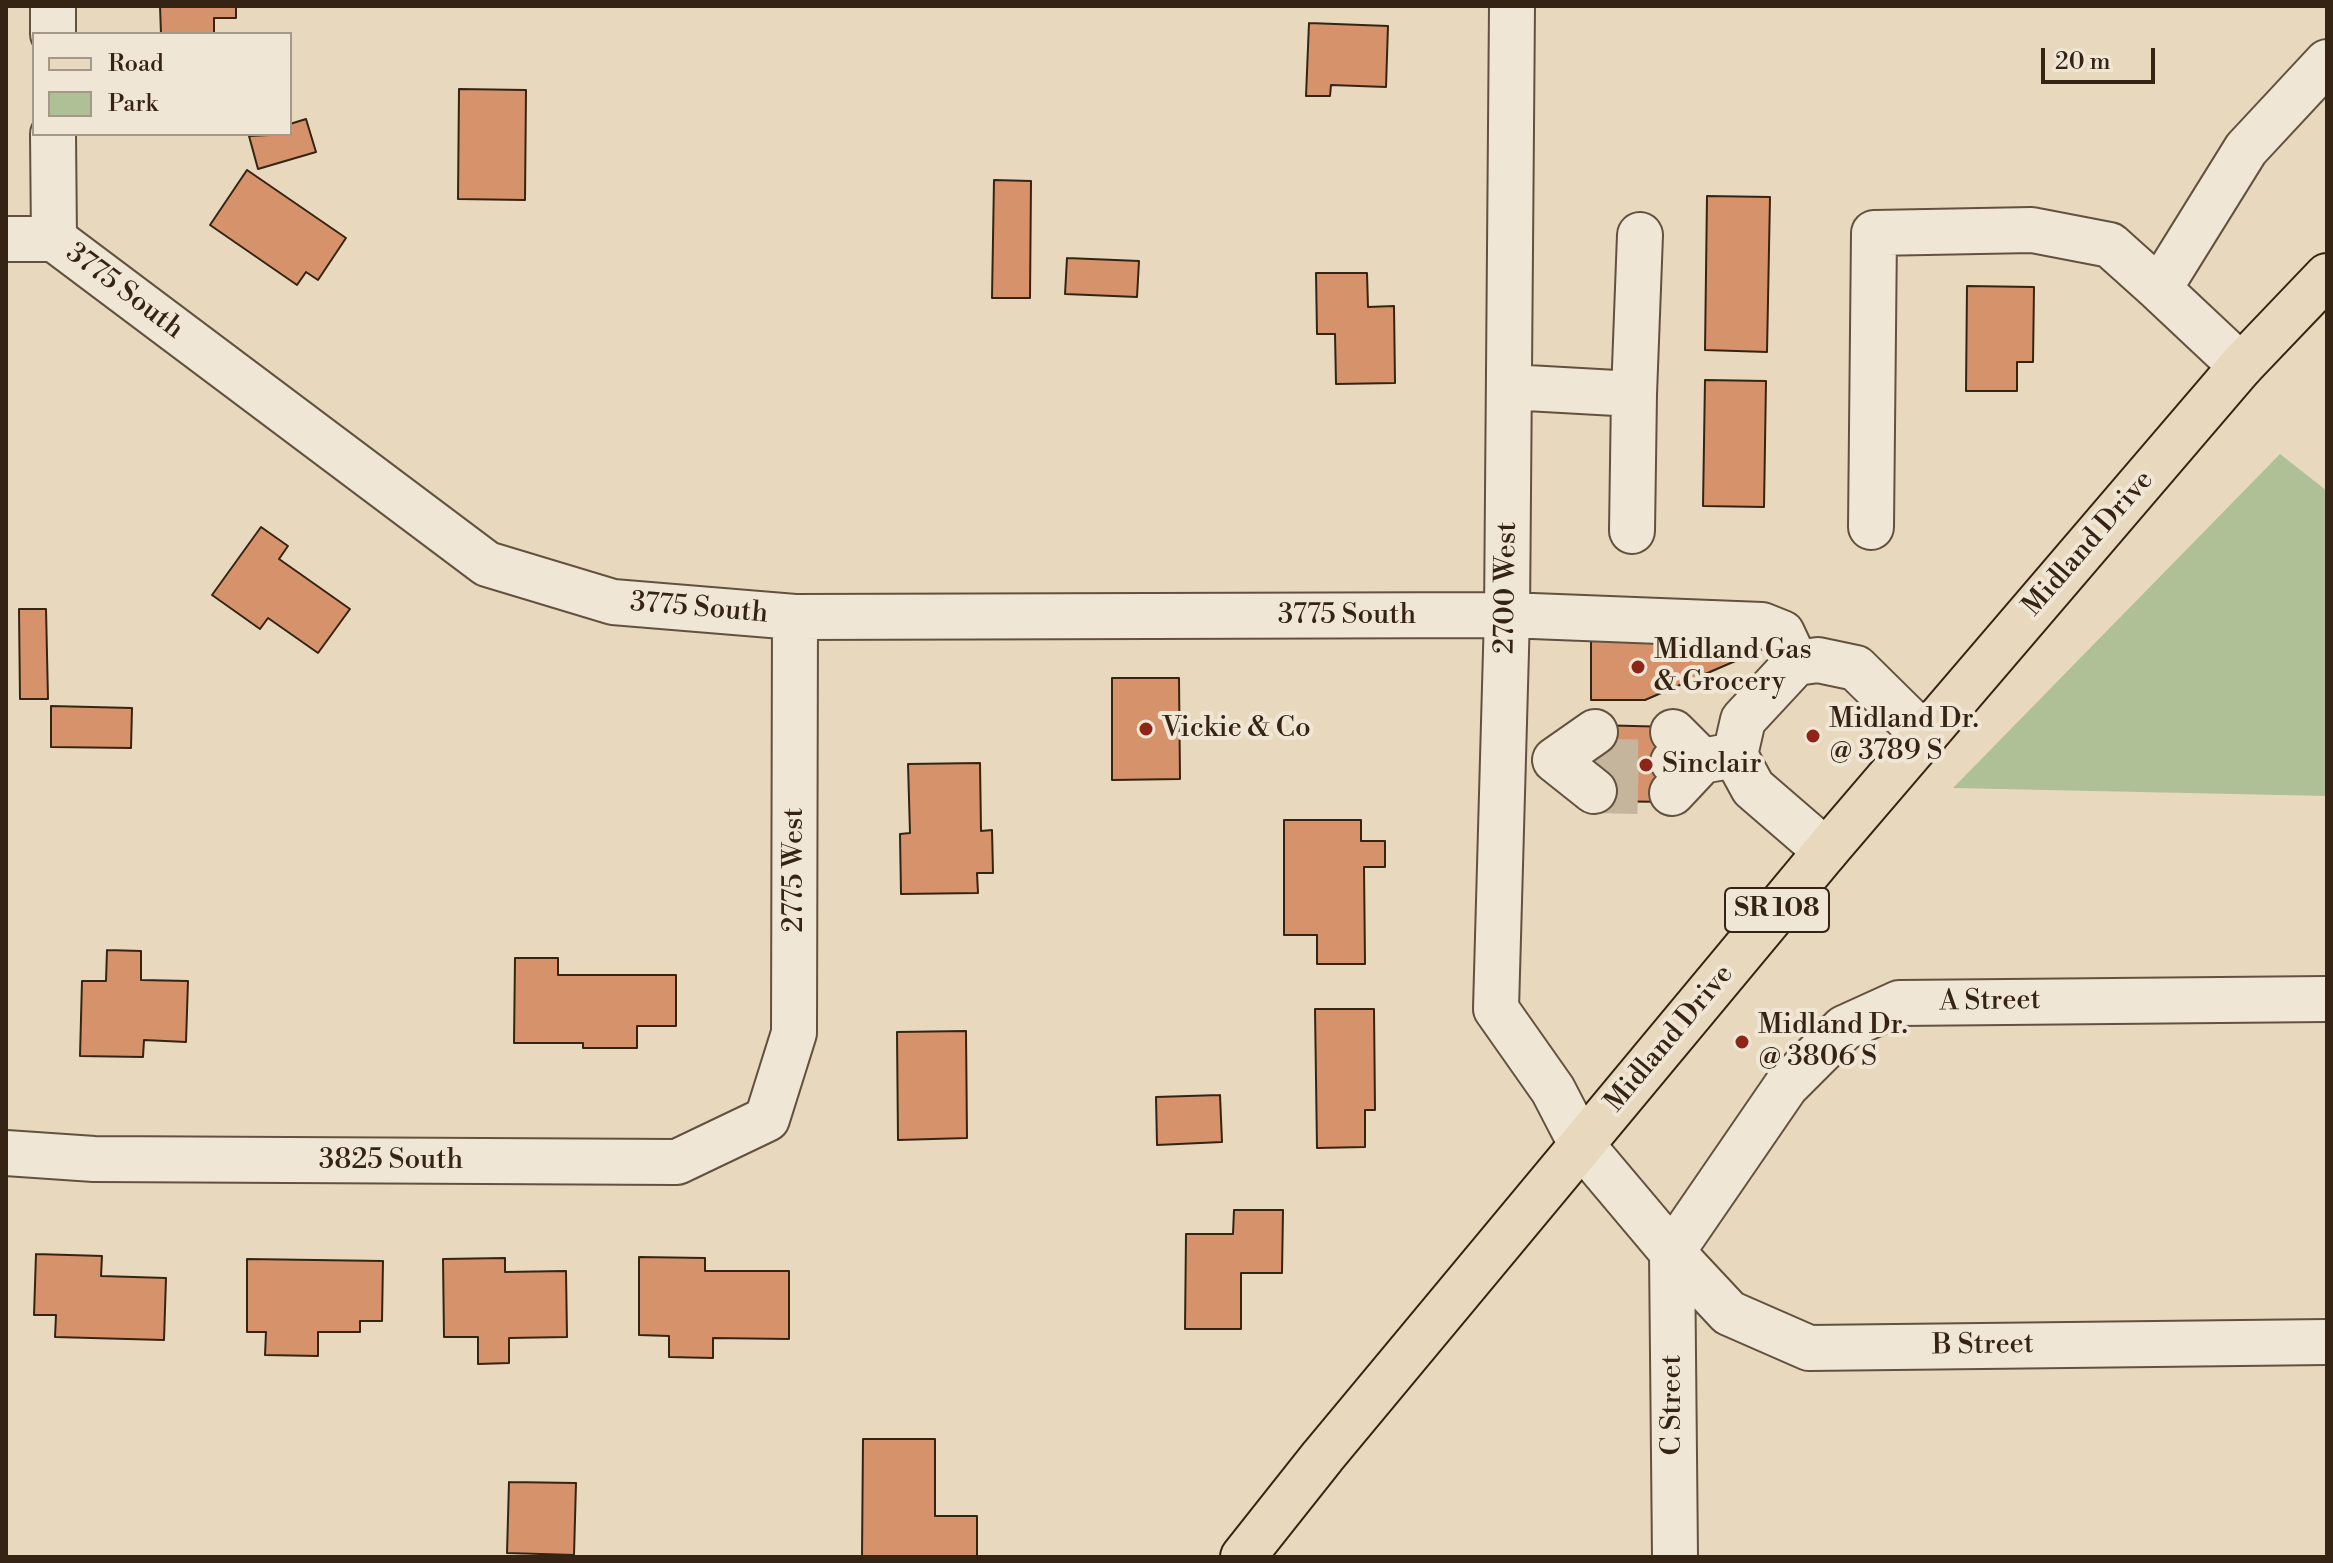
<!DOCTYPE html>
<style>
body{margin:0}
#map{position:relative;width:2333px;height:1563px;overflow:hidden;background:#e8d9be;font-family:"Libre Bodoni",serif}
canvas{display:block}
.frame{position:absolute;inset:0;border:8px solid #352414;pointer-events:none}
.legend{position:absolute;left:32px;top:32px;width:260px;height:104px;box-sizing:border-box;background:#f0e6d5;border:2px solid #a59888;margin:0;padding:10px 14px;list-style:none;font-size:24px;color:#352414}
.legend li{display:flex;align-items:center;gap:16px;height:40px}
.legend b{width:40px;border:2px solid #a59888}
.scale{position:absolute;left:2041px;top:48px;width:114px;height:36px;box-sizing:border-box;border:4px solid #352414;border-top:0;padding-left:10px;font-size:24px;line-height:28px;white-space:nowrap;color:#352414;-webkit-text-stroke:6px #f0e6d5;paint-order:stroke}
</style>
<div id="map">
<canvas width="2333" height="1563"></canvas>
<div class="frame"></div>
<ul class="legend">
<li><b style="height:10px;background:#e8d9be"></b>Road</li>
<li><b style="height:22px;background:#b0c096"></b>Park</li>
</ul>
<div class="scale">20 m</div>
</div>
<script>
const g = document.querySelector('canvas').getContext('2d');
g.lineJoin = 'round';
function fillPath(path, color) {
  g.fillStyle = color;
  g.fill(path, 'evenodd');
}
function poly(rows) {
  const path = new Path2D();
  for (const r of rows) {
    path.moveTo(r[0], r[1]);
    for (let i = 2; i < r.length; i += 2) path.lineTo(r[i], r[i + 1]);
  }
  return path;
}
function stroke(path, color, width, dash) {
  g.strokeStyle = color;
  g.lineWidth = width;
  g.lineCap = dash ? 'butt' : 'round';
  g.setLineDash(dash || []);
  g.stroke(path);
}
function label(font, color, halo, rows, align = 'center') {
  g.font = font + ' "Libre Bodoni",serif';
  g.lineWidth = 8;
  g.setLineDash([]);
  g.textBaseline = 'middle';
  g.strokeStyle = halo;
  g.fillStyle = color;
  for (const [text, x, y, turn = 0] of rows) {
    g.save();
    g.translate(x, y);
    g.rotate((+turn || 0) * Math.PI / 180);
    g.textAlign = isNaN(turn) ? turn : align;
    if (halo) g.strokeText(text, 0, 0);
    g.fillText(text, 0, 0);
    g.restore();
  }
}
const green = poly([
 [2280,454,2327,491,2327,796,1953,788]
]);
const building = poly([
 [160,6,236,6,236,18,214,18,214,34,161,34,160,6],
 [1309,23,1388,26,1386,87,1331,85,1330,96,1306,96,1309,23],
 [459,89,526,90,525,200,458,199,459,89],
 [306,119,316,152,258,169,249,136,290,134,290,124,306,119],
 [247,170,346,238,318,280,306,272,297,285,210,225,247,170],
 [994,180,1031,181,1030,298,992,298,994,180],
 [1707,196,1770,197,1767,352,1705,350,1707,196],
 [1067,258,1139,261,1137,297,1065,294,1067,258],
 [1316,273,1367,273,1368,307,1394,306,1395,383,1336,384,1335,334,1317,334,1316,273],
 [1967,286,2034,287,2033,362,2017,362,2017,391,1966,391,1967,286],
 [1705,380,1766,381,1764,507,1703,506,1705,380],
 [261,527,288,546,279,559,350,609,318,653,268,618,260,629,212,595,261,527],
 [19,609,46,609,48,699,20,699,19,609],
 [1591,630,1740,634,1740,659,1645,700,1591,700,1591,630],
 [1112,678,1179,678,1180,779,1112,780,1112,678],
 [51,706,132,708,131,748,51,747,51,706],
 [1594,725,1673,727,1672,802,1593,801,1594,725],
 [980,763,981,831,992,830,993,873,977,873,978,893,901,894,900,834,910,833,908,764,980,763],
 [1284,820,1361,820,1361,841,1385,841,1385,867,1364,867,1365,964,1317,964,1317,935,1284,935,1284,820],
 [107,950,141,951,141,980,188,981,186,1042,144,1040,143,1057,80,1056,82,981,106,981,107,950],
 [515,958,558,958,558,975,676,975,676,1026,637,1026,637,1048,583,1048,583,1043,514,1043,515,958],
 [1315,1009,1374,1009,1375,1110,1365,1110,1365,1147,1317,1148,1315,1009],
 [966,1031,967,1138,898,1140,897,1032,966,1031],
 [1220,1095,1222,1142,1157,1145,1156,1097,1220,1095],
 [1234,1210,1283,1210,1282,1273,1241,1273,1241,1329,1185,1329,1186,1234,1233,1234,1234,1210],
 [36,1254,102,1256,101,1276,166,1278,164,1340,55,1337,56,1315,34,1315,36,1254],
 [639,1257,705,1258,705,1271,789,1271,789,1339,713,1338,713,1358,669,1357,669,1336,639,1335,639,1257],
 [505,1258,505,1272,566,1271,567,1337,509,1338,509,1363,478,1364,478,1337,444,1337,443,1259,505,1258],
 [247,1259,383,1261,382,1321,360,1321,360,1332,318,1332,318,1356,265,1355,266,1332,247,1332,247,1259],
 [863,1439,935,1439,935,1516,977,1516,977,1557,862,1557,863,1439],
 [509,1482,576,1483,574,1555,507,1553,509,1482]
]);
const minorTunnel = poly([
 [1594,761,1673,762],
 [1594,791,1672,793]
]);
const minor = poly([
 [53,6,53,34],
 [1512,6,1507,615,1496,1009,1553,1090,1581,1144,1672,1252,1786,1086,1844,1028,1899,1003,2327,999],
 [53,134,54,239],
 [6,239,54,239,487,564,613,602,795,617,1507,615,1762,625,1782,633,1796,663],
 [2241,366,2159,289,2246,149,2327,62],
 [1509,387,1634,394,1640,235],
 [1871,527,1874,233,2032,230,2110,245,2159,289],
 [1632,531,1634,394],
 [1673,732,1702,761,1735,755],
 [1594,791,1555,760,1595,732],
 [1672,793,1702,761,1673,762],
 [1826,851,1753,788,1735,755,1743,720,1796,663,1818,660,1856,668,1925,736],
 [6,1153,94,1159,677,1162,767,1119,794,1033,795,617],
 [1672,1252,1729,1313,1809,1348,2327,1342],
 [1672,1252,1675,1557]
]);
const major = poly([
 [1243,1557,1323,1456,1826,851,2241,366,2327,276]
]);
const markers = [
 [1638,667,8,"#8f2418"],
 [1146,729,8,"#8f2418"],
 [1813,736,8,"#8f2418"],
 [1646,765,8,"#8f2418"],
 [1742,1042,8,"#8f2418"]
];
const shields = [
 [1777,910,104]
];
const shieldNames = [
 ["SR 108",1777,910]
];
const streetNames = [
 ["3775 South",124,292,37],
 ["Midland Drive",2089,544,-49],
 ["2700 West",1507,588,-89],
 ["3775 South",699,609,5],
 ["3775 South",1347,616],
 ["2775 West",795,870,-90],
 ["A Street",1990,1002,-1],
 ["Midland Drive",1670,1039,-50],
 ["3825 South",391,1161],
 ["B Street",1983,1346,-1],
 ["C Street",1673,1405,-90]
];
const poiNames = [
 ["Midland Gas",1654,651],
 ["& Grocery",1654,683],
 ["Midland Dr.",1829,720],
 ["@ 3789 S",1829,752],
 ["Vickie & Co",1162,729],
 ["Sinclair",1662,765],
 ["Midland Dr.",1758,1026],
 ["@ 3806 S",1758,1058]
];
fillPath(green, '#b0c096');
fillPath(building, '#d6936b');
stroke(building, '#352414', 2);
stroke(minorTunnel, '#c4b59c', 44, [44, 22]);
stroke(minor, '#62513e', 48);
stroke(major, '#352414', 48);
stroke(minor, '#f0e6d5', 44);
stroke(major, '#e8d9be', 44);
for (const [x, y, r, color] of markers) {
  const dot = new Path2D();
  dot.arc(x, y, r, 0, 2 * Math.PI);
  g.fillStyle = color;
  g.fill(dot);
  stroke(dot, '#f0e6d5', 3);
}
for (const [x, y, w] of shields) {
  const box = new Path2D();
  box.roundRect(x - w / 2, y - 22, w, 44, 6);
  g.fillStyle = '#f0e6d5';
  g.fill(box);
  stroke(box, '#352414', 2);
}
label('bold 26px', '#352414', null, shieldNames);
label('28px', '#352414', '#f0e6d5', streetNames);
label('28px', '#352414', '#f0e6d5', poiNames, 'left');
</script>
